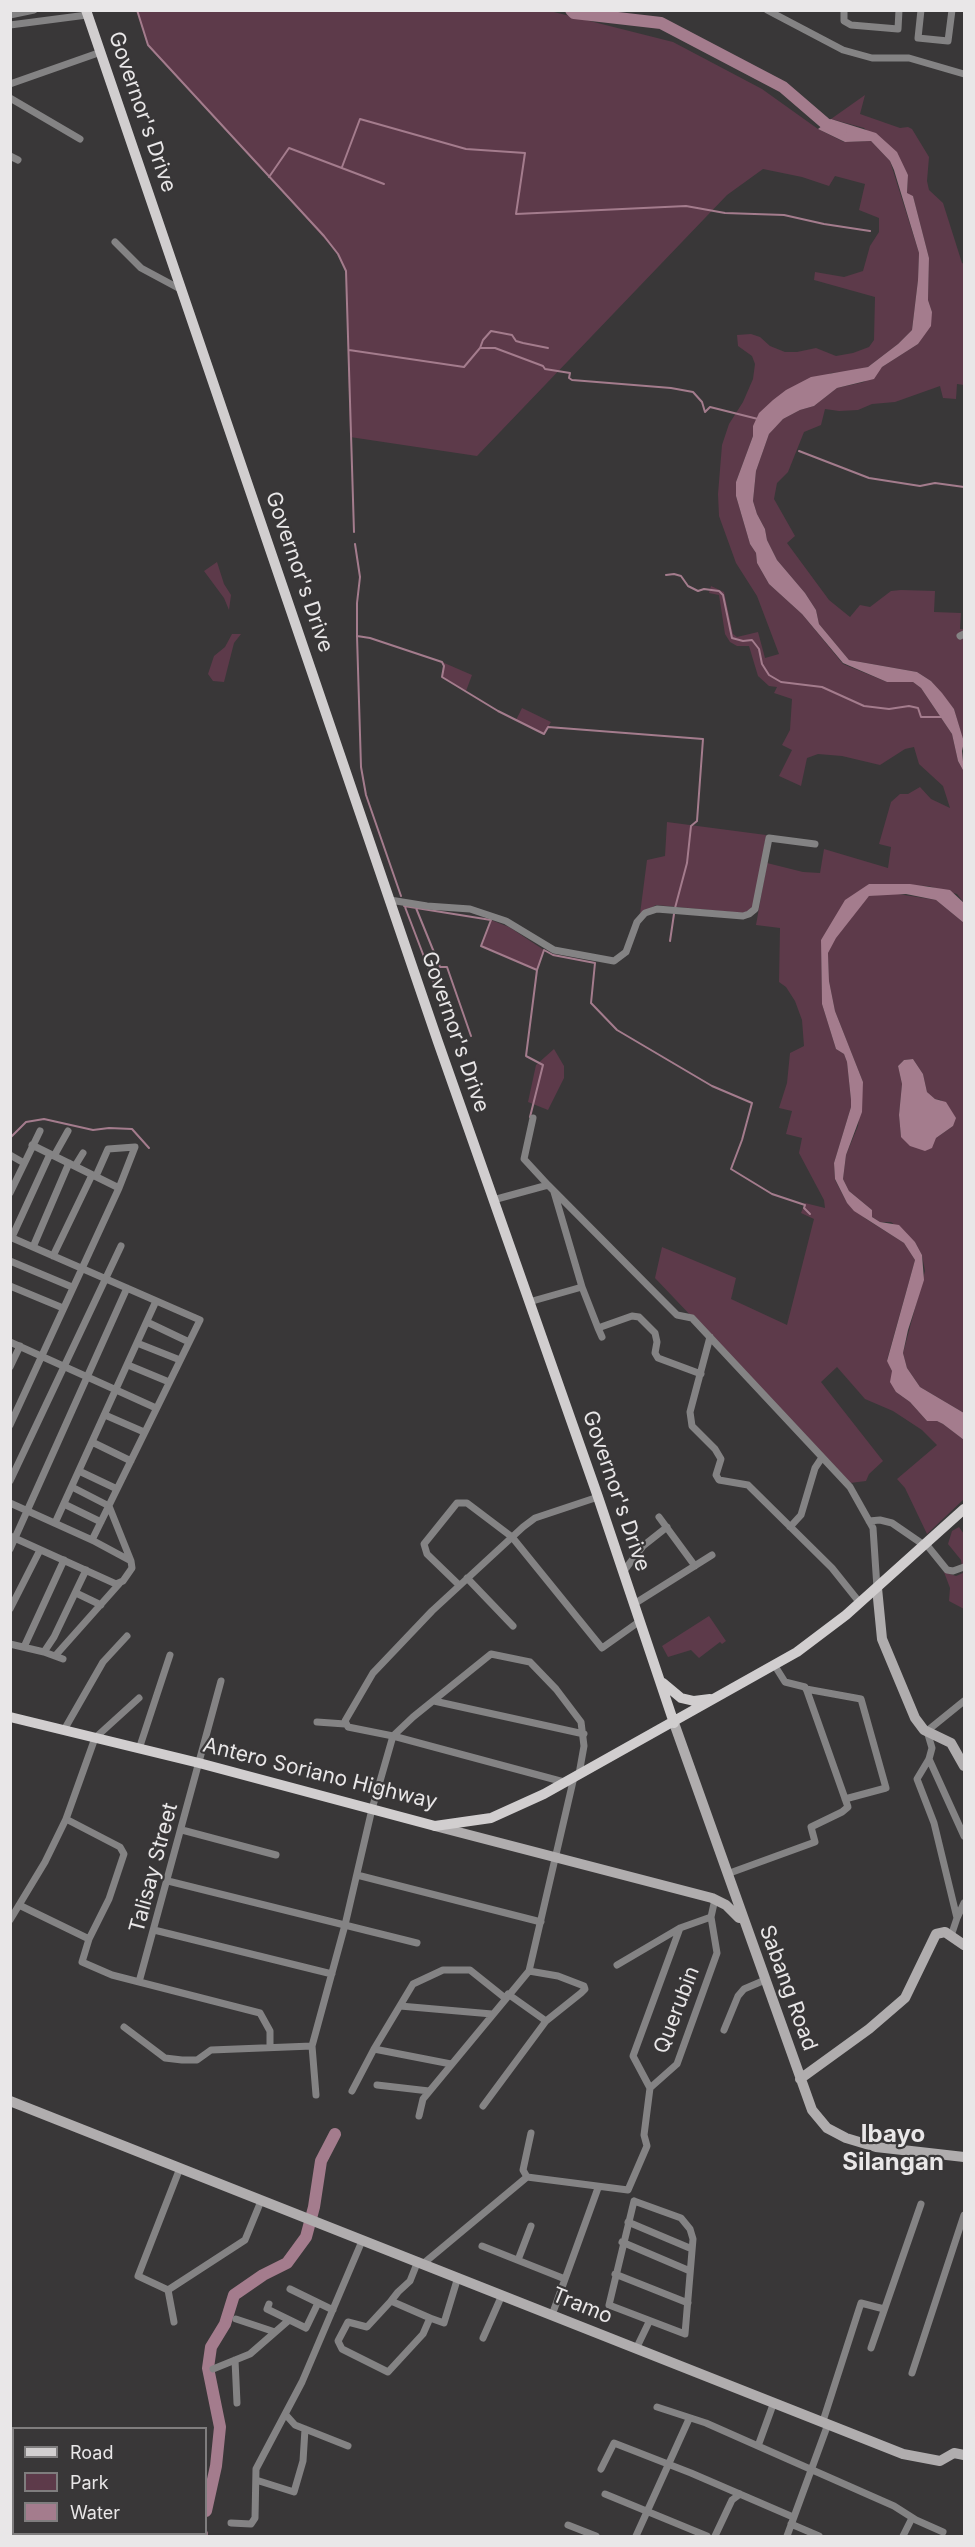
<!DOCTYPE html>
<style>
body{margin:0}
#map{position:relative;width:975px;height:2547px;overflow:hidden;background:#393738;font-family:Inter,sans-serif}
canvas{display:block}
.frame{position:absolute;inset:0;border:12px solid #e9e7e8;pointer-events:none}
.legend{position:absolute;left:12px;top:2427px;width:195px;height:108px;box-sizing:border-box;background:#393738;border:2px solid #7f7d7e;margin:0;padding:8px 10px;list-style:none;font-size:18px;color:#e9e7e8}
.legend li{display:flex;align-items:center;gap:12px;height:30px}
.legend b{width:30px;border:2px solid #7f7d7e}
</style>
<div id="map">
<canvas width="975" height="2547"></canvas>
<div class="frame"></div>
<ul class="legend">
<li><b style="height:8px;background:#d1cecf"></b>Road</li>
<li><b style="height:16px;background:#5d3a4a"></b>Park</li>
<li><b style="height:16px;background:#a47c8d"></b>Water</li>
</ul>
</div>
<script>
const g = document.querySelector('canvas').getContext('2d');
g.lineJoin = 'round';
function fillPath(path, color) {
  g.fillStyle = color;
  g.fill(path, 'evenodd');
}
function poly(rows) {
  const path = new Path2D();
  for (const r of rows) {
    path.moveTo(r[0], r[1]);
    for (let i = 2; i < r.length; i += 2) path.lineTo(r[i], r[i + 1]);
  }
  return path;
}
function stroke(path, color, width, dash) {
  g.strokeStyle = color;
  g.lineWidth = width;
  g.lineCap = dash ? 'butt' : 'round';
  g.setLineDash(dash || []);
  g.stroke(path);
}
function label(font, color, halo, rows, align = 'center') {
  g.font = font + ' Inter,sans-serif';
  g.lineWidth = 4.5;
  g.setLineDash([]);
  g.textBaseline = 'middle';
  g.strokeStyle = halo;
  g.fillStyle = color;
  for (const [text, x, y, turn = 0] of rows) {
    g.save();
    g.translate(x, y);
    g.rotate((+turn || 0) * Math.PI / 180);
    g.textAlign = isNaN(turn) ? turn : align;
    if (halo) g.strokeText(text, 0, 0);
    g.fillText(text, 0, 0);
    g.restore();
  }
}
const green = poly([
 [137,11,550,11,673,42,762,89,818,129,844,142,871,141,890,161,919,253,918,280,912,330,898,344,868,367,848,372,831,373,753,426,753,436,736,482,736,496,750,544,756,553,757,563,769,584,802,614,843,664,887,682,913,682,921,688,952,734,958,761,964,772,964,903,957,894,928,886,869,884,821,940,822,1004,836,1049,844,1054,847,1062,851,1100,851,1107,834,1163,835,1180,847,1203,866,1219,904,1243,915,1260,887,1360,892,1371,896,1392,910,1402,927,1421,937,1421,943,1424,964,1440,964,1499,927,1534,905,1488,897,1479,937,1445,922,1430,893,1411,865,1399,837,1367,821,1382,883,1461,869,1474,866,1481,850,1483,655,1278,662,1247,736,1278,731,1299,787,1325,814,1219,801,1213,805,1203,825,1208,824,1200,799,1153,802,1138,786,1134,792,1111,779,1108,787,1083,790,1053,804,1046,802,1020,795,1001,786,987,779,982,780,928,756,925,767,863,803,872,820,873,824,849,888,868,891,847,879,844,891,802,900,794,908,794,920,787,931,799,950,808,943,786,919,764,914,747,905,749,880,765,842,756,818,754,807,758,801,786,779,776,792,750,782,745,790,730,792,699,774,693,777,687,769,686,758,676,749,646,737,646,730,642,725,634,719,595,709,593,711,586,724,592,733,634,737,637,758,632,765,658,779,654,757,596,736,563,719,516,718,494,722,445,729,424,743,402,753,379,755,364,752,356,738,346,737,335,751,334,760,337,770,346,785,352,797,352,816,348,836,356,853,353,869,347,874,340,875,297,814,280,815,272,844,277,863,271,870,246,879,232,879,218,859,210,865,184,835,176,829,186,802,177,763,169,727,195,477,456,350,437,346,271,338,254,240,144,148,45],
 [865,95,860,114,900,128,908,127,912,129,929,157,927,181,929,190,943,203,962,263,964,264,964,385,957,384,956,399,943,398,940,386,895,402,872,404,858,410,839,411,825,409,821,425,804,432,788,472,777,483,774,499,795,536,787,543,829,600,850,617,860,605,870,607,891,591,901,590,935,591,934,612,961,613,960,629,964,629,964,744,954,709,931,681,917,672,849,660,819,624,816,610,805,593,777,560,767,540,765,529,757,514,753,501,756,471,769,434,775,427,783,419,800,410,814,406,837,388,864,382,882,367,918,344,926,330,932,312,928,300,929,258,913,196,907,194,908,175,903,166,864,128,831,119],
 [217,562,224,584,231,595,229,610,224,598,204,571],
 [232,634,241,634,234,643,224,682,213,681,208,674,214,656,225,647],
 [442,662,472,675,466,691,442,677,444,666],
 [522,708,551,722,544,734,516,720],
 [667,822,766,835,755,902,750,910,743,913,656,905,640,914,647,860,665,856],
 [892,893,936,900,964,923,964,1413,920,1387,907,1368,903,1353,925,1271,922,1255,915,1242,891,1222,880,1222,872,1217,872,1210,849,1191,843,1179,846,1155,858,1126,863,1082,835,1011,829,981,828,953,835,938,865,900,869,896],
 [913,1059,923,1074,927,1092,935,1099,941,1100,953,1126,936,1138,901,1137,899,1115,902,1084,898,1066,904,1060],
 [491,920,509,927,544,950,537,970,481,946],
 [554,1049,564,1066,564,1078,548,1110,528,1102,536,1065],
 [959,1527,964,1534,964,1609,949,1601,950,1588,944,1572,956,1576,963,1573,961,1560,948,1544,952,1531],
 [709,1616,726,1641,722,1644,720,1642,699,1658,691,1650,668,1657,662,1646]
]);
const water = poly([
 [831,119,876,133,897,152,908,175,907,193,913,196,929,258,928,300,932,312,931,326,918,344,882,367,874,379,837,388,814,406,800,410,783,419,769,434,756,471,753,501,757,514,765,529,767,540,777,560,805,593,816,610,819,624,849,660,917,672,931,681,942,693,954,709,964,742,962,751,964,772,958,761,952,734,921,688,913,682,887,682,843,663,802,614,769,584,757,563,756,553,750,544,736,496,736,482,753,436,753,426,759,413,773,400,786,390,811,377,868,367,898,344,912,330,918,280,919,253,894,170,890,161,871,141,845,142,818,129],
 [869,884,910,884,950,890,964,903,964,923,936,900,906,894,869,896,836,938,828,953,829,981,835,1011,863,1082,862,1112,846,1155,843,1179,849,1191,872,1210,872,1217,880,1222,899,1225,915,1242,922,1255,924,1280,908,1330,903,1353,907,1368,920,1387,964,1413,964,1440,943,1424,937,1421,927,1421,910,1402,896,1392,890,1382,892,1371,887,1361,915,1260,904,1243,854,1211,847,1203,835,1179,834,1163,851,1107,851,1100,847,1062,844,1054,836,1049,822,1004,821,940,845,900],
 [913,1059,923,1074,927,1092,935,1099,946,1102,956,1118,953,1126,936,1138,932,1148,925,1151,910,1146,901,1137,899,1115,902,1084,898,1066,904,1060]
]);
const stream = poly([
 [137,10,148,45,324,236,338,254,346,271,354,532],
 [342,167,360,119,466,149,525,153,516,214,686,206,725,213,784,215,824,224,870,231],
 [269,177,289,148,384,184],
 [480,348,483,340,491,331,512,335,516,341,523,343,548,348],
 [349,350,464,367,480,348,495,348,543,366,545,369,570,373,569,378,572,380,671,388,693,392,702,402,705,412,710,407,758,419],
 [799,451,869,478,920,486,935,483,964,487],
 [355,544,360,577,357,603,357,636,361,767,366,795,401,896],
 [666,575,674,574,681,576,688,586,698,591,704,589,719,591,723,595,732,638,743,641,752,640,759,649,762,664,769,675,781,682,822,687,864,706,889,709,909,706,918,708,921,717,944,717],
 [357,636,370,638,442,662,444,666,442,677,498,711,544,734,548,727,703,739,697,821,691,826,687,863,675,908],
 [404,906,491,920,481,946,537,970],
 [405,907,434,983],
 [416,908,440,967,447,967,471,1036],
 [670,941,674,914],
 [530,1117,543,1065,526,1056,537,970,544,950,553,955,595,963,591,1003,617,1030,712,1086,752,1103,742,1140,731,1169,772,1194,805,1205,804,1208,810,1214],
 [10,1138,26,1122,44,1119,93,1130,109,1128,132,1129,149,1148]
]);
const river = poly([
 [571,10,574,13,661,23,783,87,826,124,841,130],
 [206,2511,216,2466,220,2427,208,2368,211,2347,225,2324,234,2295,263,2275,287,2263,306,2237,314,2207,321,2161,335,2134],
 [201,2536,202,2534]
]);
const street = poly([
 [767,10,843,50,872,58,909,58,964,74],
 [844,10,844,21,851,25,898,29,899,10],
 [921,10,918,38,948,41,952,10],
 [10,15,34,10],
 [10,25,87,15],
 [10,84,101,52],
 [10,98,80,139],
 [10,156,18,160],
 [115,242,141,268,182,290],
 [960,636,964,634],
 [390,900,427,906,470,909,506,921,554,950,614,961,626,952,637,922,645,913,657,909,743,916,749,914,755,909,769,838,815,844],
 [533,1118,524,1159,548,1185],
 [10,1155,24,1163],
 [54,1156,68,1131],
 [75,1166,83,1153],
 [96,1176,108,1149,135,1147,119,1188],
 [554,1192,582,1287],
 [10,1193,40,1131],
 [493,1200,548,1185,677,1315,692,1318,850,1487,873,1528,877,1588],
 [10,1237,200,1320,92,1540],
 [12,1237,50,1154],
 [33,1247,69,1163],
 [53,1256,92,1175],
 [10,1261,72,1287],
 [10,1286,63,1308],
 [529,1302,582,1287,598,1328,632,1316,639,1317,655,1333,657,1342,655,1353,658,1358,701,1374],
 [147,1322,189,1342],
 [598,1328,602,1337],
 [710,1337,690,1412,692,1426,715,1449,721,1459,716,1475,719,1480,748,1485,832,1568,860,1603],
 [10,1342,156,1408],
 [137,1343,180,1360],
 [128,1365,169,1382],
 [10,1367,20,1346],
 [105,1415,144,1432],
 [10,1425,119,1188,32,1145],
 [92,1442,131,1461],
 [79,1471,117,1489],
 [10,1481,121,1246],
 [72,1487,109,1506,131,1561],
 [10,1503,92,1540,131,1561,132,1568,123,1581,116,1584,10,1536],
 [64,1504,101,1522],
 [659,1517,695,1566],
 [869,1521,880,1520,892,1523,924,1545],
 [55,1523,156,1301],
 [790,1527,801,1515,815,1468,821,1459],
 [926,1544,947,1570,953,1571,964,1567],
 [10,1549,127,1288],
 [623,1572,643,1546,667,1527],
 [467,1578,513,1626],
 [459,1585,427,1554,424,1544,457,1503,467,1503,512,1537,602,1648,640,1621],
 [76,1593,101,1605],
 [634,1604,712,1555],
 [10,1609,40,1550],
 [10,1644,44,1652,54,1637,86,1570],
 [24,1647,64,1560],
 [44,1652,63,1659],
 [55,1656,119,1584],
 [806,1689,861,1699,886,1788,845,1799],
 [434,1701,584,1734],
 [317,1722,345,1724],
 [64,1730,103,1662,127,1636],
 [139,1749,170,1655],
 [929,1759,964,1836],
 [564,1782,393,1736,348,1727,345,1721,373,1673,432,1611,523,1527,535,1518,598,1497],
 [66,1819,95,1738,139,1698],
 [182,1830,276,1855],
 [727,1874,815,1842,811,1827,842,1812,848,1807,807,1691,805,1687,785,1682,775,1666],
 [357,1875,541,1922],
 [168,1881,417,1943],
 [19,1905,89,1939],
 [957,1918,964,1903],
 [10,1920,45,1862,66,1819,120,1847,124,1854,109,1899,89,1939,82,1962,112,1975,260,2013,270,2031,270,2047],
 [154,1930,332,1974],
 [951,1936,957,1918,934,1823,917,1779,929,1759,932,1748,927,1731,964,1701],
 [617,1965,680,1928,711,1917,715,1899],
 [529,1971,558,1976,584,1986,585,1989,581,1993,546,2021],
 [139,1982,221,1681],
 [400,2006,492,2014],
 [124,2027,165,2058,182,2060,197,2060,211,2050,312,2046],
 [724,2030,738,1996,744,1989,765,1980],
 [451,2064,374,2049,413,1984,443,1970,470,1970,505,1998],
 [377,2085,429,2091],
 [650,2088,633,2056,680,1928],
 [352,2091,374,2049],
 [316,2095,312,2046,345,1925,372,1809,393,1736,413,1717,491,1654,530,1662,556,1689,581,1722,584,1746,579,1774],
 [483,2106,546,2021,508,1994],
 [419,2116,423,2099,529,1971,574,1777],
 [527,2177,523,2170,531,2133],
 [634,2201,681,2218,690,2229,693,2239,685,2334,609,2305,634,2201],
 [628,2222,692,2249],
 [622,2242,690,2271],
 [482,2246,565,2279],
 [518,2260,531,2226],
 [424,2263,527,2177,628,2190,647,2146,644,2135,650,2088,677,2064,717,1953,711,1917],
 [615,2274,688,2303],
 [290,2289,333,2310],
 [168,2290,138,2276,180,2168],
 [391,2301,430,2318,423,2334,388,2372,342,2349,338,2341,348,2322,367,2327,391,2301,398,2292,410,2281,418,2261],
 [269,2304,267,2309,306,2328,318,2303],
 [552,2315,598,2188],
 [430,2318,444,2323,458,2277],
 [236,2319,275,2332],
 [174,2322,168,2290,245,2240,261,2201],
 [483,2338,502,2295],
 [871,2348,921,2204],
 [636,2349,649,2322],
 [235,2360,237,2403],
 [213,2369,250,2354,289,2320],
 [912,2373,964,2215],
 [657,2407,706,2423,758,2446,894,2506,916,2520,943,2532],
 [286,2415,295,2425,348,2446],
 [823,2421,861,2303,884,2309],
 [758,2446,774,2402],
 [601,2469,614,2443,691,2473,793,2517],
 [256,2480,294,2492,303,2461,305,2429],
 [605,2494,707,2536],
 [231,2523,251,2524,255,2518,256,2469,302,2382,362,2241],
 [791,2524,819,2536],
 [568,2525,596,2536],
 [636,2536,689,2419],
 [715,2536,732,2500,740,2494],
 [787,2536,828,2424],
 [903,2536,912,2518]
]);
const secondary = poly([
 [877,1588,882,1639,915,1718,924,1730,951,1743,964,1766],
 [674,1723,812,2110,827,2128,846,2138,876,2147,964,2157],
 [435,1826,712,1898,726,1905,739,1918],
 [800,2079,869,2029,905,1998,936,1934,945,1932,964,1945],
 [10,2101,903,2454,940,2461,954,2453,964,2455]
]);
const primary = poly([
 [86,10,438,1042,598,1497,674,1723],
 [663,1683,681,1698,694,1701,710,1699],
 [10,1717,199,1763,435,1826,491,1818,544,1794,797,1652,846,1615,964,1509]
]);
const streetNames = [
 ["Governor's Drive",142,112,71],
 ["Governor's Drive",299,572,71],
 ["Governor's Drive",455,1032,71],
 ["Governor's Drive",616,1491,71],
 ["Antero Soriano Highway",320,1774,14],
 ["Talisay Street",154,1868,-75],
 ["Sabang Road",788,1988,70],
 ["Querubin",677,2010,-69],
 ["Tramo",582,2306,22]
];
const quarterNames = [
 ["Ibayo",893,2135],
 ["Silangan",893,2163]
];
fillPath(green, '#5d3a4a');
fillPath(water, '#a47c8d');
stroke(stream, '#a47c8d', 2);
stroke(river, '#a47c8d', 12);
stroke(street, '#848384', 7);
stroke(secondary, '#b0adae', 10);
stroke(primary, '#d1cecf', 10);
label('21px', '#e9e7e8', '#393738', streetNames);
label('bold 24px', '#e9e7e8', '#393738', quarterNames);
</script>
